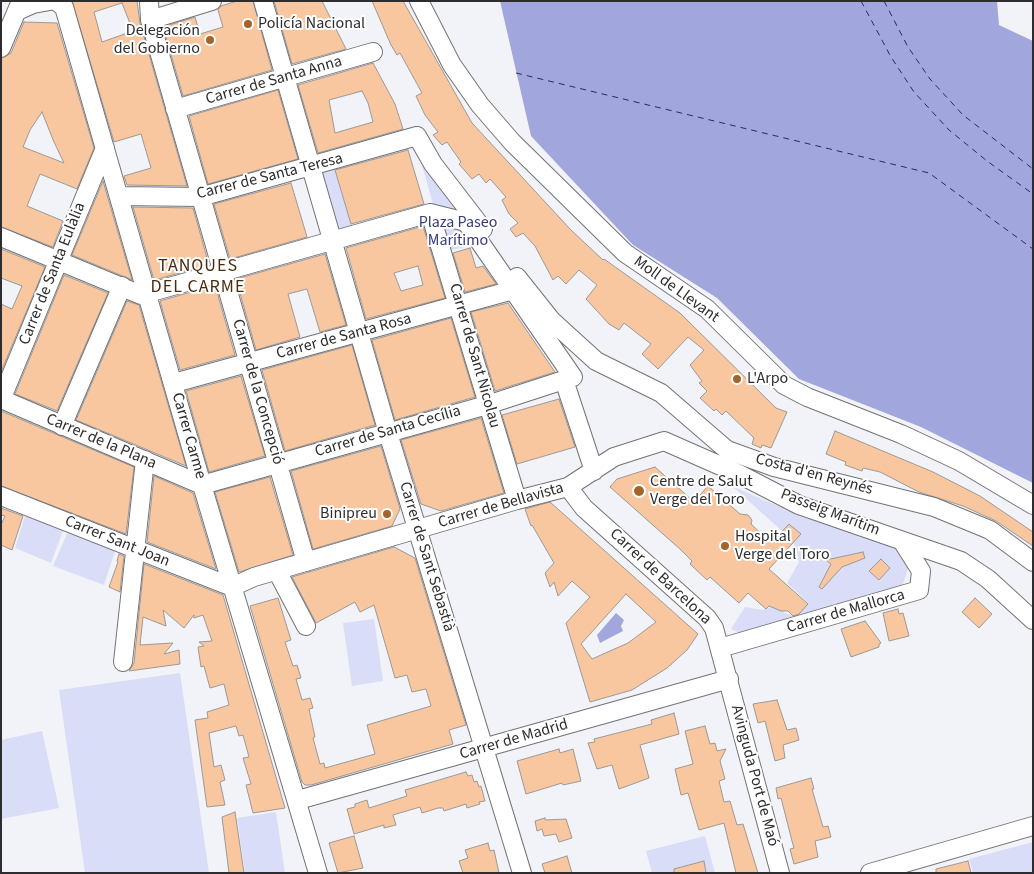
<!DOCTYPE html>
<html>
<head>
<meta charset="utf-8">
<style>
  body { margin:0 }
  #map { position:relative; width:1034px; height:874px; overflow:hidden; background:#f2f3f8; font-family:"Source Sans 3",sans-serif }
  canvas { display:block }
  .frame { position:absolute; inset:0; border:2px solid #2d2d2f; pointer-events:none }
</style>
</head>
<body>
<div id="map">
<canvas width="1034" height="874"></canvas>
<div class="frame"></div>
</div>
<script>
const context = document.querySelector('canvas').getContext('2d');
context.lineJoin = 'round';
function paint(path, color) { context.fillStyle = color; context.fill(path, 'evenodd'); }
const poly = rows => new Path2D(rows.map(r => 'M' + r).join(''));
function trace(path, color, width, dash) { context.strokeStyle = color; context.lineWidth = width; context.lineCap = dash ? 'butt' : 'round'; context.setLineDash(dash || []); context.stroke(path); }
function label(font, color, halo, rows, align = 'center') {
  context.font = font + ' "Source Sans 3",sans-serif'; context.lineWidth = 4; context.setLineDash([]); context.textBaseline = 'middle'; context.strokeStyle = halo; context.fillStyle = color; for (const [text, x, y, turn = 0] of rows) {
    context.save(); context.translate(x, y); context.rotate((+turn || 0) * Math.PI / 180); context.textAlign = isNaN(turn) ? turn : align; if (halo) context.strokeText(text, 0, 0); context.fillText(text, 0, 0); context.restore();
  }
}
paint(poly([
  [417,147,486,243,446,251],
  [313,167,334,167,354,232,337,234],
  [732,486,805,518,878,539,900,547,910,562,902,587,747,636,731,629,745,607,763,610,771,607,793,616,807,602,787,583,799,562,796,548,791,539],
  [26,513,64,528,51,563,15,548],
  [69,529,116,548,104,585,53,566],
  [374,619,383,681,352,686,343,623],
  [180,673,209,873,85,873,59,690],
  [42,731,59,808,1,819,1,740],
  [276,812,285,873,245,873,237,818],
  [705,836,715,873,652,873,646,851],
  [1033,842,1033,873,973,873,969,859]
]), '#d9ddf7');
paint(poly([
  [500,1,997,1,999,25,1033,41,1033,483,921,427,799,379,717,298,633,245,531,136],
  [616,613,624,620,621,626,623,631,600,643,597,635]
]), '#a1a7dc');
trace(poly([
  [861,1,891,57,914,92,949,130,987,161,1033,194],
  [884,1,908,47,930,79,963,115,1033,169],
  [516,73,929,173,1033,249]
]), '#292967', 1, [6, 5]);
const building = poly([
  [72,1,137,1,140,23,187,186,127,185,124,176,151,168,141,134,114,142,72,1],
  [122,3,133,31,102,42,94,12,122,3],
  [237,1,253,1,272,70,183,96,163,27,195,17,200,34,223,27,218,10,221,6,237,1],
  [274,1,322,1,346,49,292,64,274,1],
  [372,1,403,1,472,123,571,230,603,260,604,259,680,313,776,408,787,412,771,448,762,445,761,448,752,444,754,438,726,411,722,415,716,409,714,411,700,398,707,391,699,383,702,381,690,365,704,350,688,337,658,369,642,354,651,344,624,323,619,330,609,324,586,299,597,285,579,270,566,284,558,276,553,280,535,246,523,233,516,237,510,229,518,223,509,214,502,200,506,197,490,179,486,183,479,174,472,179,459,164,461,162,447,142,442,145,433,135,438,132,425,115,416,96,422,93,400,53,397,55,391,45,372,1],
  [24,22,57,23,94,148,77,189,40,174,27,206,63,221,53,247,1,227,1,58,11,53,24,22],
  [42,112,54,142,64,163,23,147,30,130,42,112],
  [373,63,395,104,403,129,318,153,298,85,373,63],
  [362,91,368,103,373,122,335,133,329,100,362,91],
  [278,90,298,159,208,184,189,116,278,90],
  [408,150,424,204,351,224,335,170,408,150],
  [103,181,132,280,72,255,103,181],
  [291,183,307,237,230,259,214,204,291,183],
  [133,207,193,208,209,265,154,280,133,207],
  [423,226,445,298,366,319,346,248,423,226],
  [418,266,423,285,401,291,394,273,418,266],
  [470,248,476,268,483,266,496,284,465,292,453,253,470,248],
  [1,249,45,267,1,372,1,304,12,309,22,286,1,278,1,249],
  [325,254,346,325,320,332,307,289,288,294,300,337,256,350,236,279,325,254],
  [64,275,108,293,57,411,15,394,64,275],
  [215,285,235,355,180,370,160,301,215,285],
  [127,301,139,305,186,466,76,420,127,301],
  [508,303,555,372,495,391,471,312,508,303],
  [451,318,475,397,395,420,372,340,451,318],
  [352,345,375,425,285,451,262,370,352,345],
  [241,376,265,456,209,472,186,391,241,376],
  [559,399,575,447,517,464,502,415,559,399],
  [1,411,134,467,126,534,1,486,1,411],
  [481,418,504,493,441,511,421,504,401,440,481,418],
  [835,431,933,472,980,496,1033,532,1033,546,996,521,963,506,919,492,880,472,863,468,862,471,845,465,846,462,826,454,835,431],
  [381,446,400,509,392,526,313,549,291,471,381,446],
  [655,467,694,502,708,486,740,514,748,515,752,520,751,524,771,543,789,524,801,534,769,569,808,604,799,614,793,616,788,611,781,611,769,606,766,609,748,593,739,603,710,577,707,580,690,564,692,561,681,550,610,487,617,479,655,467],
  [154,476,193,493,216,569,147,542,154,476],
  [270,477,293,555,239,572,215,492,270,477],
  [550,502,698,634,687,650,667,668,632,690,590,702,566,623,590,597,572,581,558,596,554,582,550,587,545,573,554,563,532,525,531,526,525,509,550,502],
  [626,594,656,622,628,643,592,659,581,644,626,594],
  [1,508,23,516,12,550,1,545,1,525,5,516,1,515,1,508],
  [394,547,415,558,466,725,449,730,453,744,311,785,305,785,302,782,250,606,278,598,291,640,285,642,293,666,297,665,301,678,296,679,302,700,310,698,313,708,309,709,315,737,313,738,320,764,324,763,325,768,375,754,367,725,431,706,426,689,412,692,407,675,395,678,374,605,360,612,355,602,316,623,292,577,394,547],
  [863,552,865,558,842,567,822,589,819,587,831,564,826,560,863,552],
  [119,554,124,556,120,592,109,587,118,562,117,561,119,554],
  [881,559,890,568,879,580,869,571,881,559],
  [144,564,223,595,285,808,253,813,246,785,251,784,243,758,249,757,243,735,239,736,236,726,209,733,214,767,221,765,225,780,220,782,225,805,207,807,195,720,208,718,207,712,229,705,224,684,210,688,204,666,201,667,198,647,204,646,199,642,212,641,203,615,194,618,194,615,184,628,163,610,166,626,143,617,140,645,173,643,164,654,179,650,180,664,129,671,134,663,144,564],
  [975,598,992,614,979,628,962,612,975,598],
  [898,609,899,614,903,613,909,636,889,641,883,613,898,609],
  [865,621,881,643,879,644,879,647,851,657,841,629,865,621],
  [777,700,787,730,796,728,799,740,783,745,785,758,775,761,765,721,758,723,753,704,777,700],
  [674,713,679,734,640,745,649,778,619,789,612,765,597,769,588,743,595,742,594,739,652,724,651,720,674,713],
  [705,726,710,744,715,743,717,751,726,749,720,761,725,779,719,781,724,802,730,801,737,825,743,824,758,873,736,873,724,823,699,830,688,793,681,795,675,769,693,764,685,731,705,726],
  [559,749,560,753,573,749,581,781,563,785,562,783,526,794,517,761,559,749],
  [466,772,468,776,472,775,474,782,477,781,479,787,481,786,485,801,479,802,480,804,467,808,466,804,444,811,443,808,438,808,422,813,420,807,393,815,396,825,384,828,384,825,354,834,347,809,355,807,355,804,367,800,369,808,407,796,405,790,466,772],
  [811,778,814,789,812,789,823,827,828,826,831,837,815,841,818,857,794,864,790,849,794,848,792,841,781,798,778,799,776,788,811,778],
  [235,812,244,873,229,873,222,817,235,812],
  [545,818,545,820,566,819,572,838,559,842,556,834,544,836,542,829,537,831,535,821,545,818],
  [354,836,363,868,338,873,329,843,354,836],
  [488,843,490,851,494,850,499,873,463,873,459,861,468,858,465,850,488,843],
  [567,856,572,873,545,873,542,864,567,856],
  [704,861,706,873,674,873,674,869,704,861],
  [968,861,971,873,936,873,936,869,968,861]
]);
paint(building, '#f8c7a0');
trace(building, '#9d9895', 1);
const minor = poly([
  [56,1,64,7,202,485,318,873],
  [149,1,150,20,306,562],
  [263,1,388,433,522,873],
  [419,1,452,65,480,105,512,142,625,253,707,309,784,385,807,397,901,434,959,461,1033,505],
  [17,11,33,4,50,1],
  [150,20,212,1],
  [1,48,21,1],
  [175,109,373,52],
  [417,136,433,164,483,229],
  [119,196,200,197,417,136],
  [430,213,517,500],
  [1,237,141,295,430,213,466,222,573,377,487,405,202,485,1,399],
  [517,277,552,321,596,361,661,393,727,450,774,467,934,507,990,530,1033,562],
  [564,380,594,471],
  [174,383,513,290],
  [1,400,105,148],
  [62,426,122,286],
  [568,487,584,508,707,618,714,628,780,873],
  [1,496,232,587,254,577,517,500,568,487,614,457,664,441,739,474,799,505,961,561,988,579,1033,620],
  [277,571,306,626],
  [720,648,919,590,921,571,902,541],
  [123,662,145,460],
  [298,800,729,679],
  [870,873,1033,826]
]);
trace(minor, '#727377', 20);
trace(minor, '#fff', 18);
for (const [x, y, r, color] of [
  [248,24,5,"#a3652b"],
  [210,40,5,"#a3652b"],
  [737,379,5,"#a3652b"],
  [639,491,6,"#a3652b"],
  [387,514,5,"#a3652b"],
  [725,546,5,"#a3652b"]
]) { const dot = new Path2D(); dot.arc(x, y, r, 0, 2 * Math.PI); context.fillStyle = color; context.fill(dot); trace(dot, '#fff', 2); }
label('16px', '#2d2d2f', '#fff', [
  ["Policía Nacional",258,24],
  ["Delegación",200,31,"right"],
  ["del Gobierno",200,49,"right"],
  ["L'Arpo",747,379],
  ["Centre de Salut",650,482],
  ["Verge del Toro",650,500],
  ["Binipreu",377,514,"right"],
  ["Hospital",735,537],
  ["Verge del Toro",735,555]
], 'left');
label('16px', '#2d2d2f', '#fff', [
  ["Carrer de Santa Anna",274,81,-16],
  ["Carrer de Santa Teresa",270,177,-14],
  ["Carrer de Santa Eulàlia",53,274,-68],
  ["Moll de Llevant",676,290,36],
  ["Carrer de Santa Rosa",344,337,-15],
  ["Carrer de Sant Nicolau",474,356,74],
  ["Carrer de la Concepció",257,392,74],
  ["Carrer de Santa Cecília",388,432,-16],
  ["Carrer Carme",188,436,74],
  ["Carrer de la Plana",101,442,23],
  ["Costa d'en Reynés",814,475,15],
  ["Carrer de Bellavista",501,506,-16],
  ["Passeig Marítim",830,513,21],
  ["Carrer Sant Joan",117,542,22],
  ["Carrer de Sant Sebastià",426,557,73],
  ["Carrer de Barcelona",660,577,43],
  ["Carrer de Mallorca",846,612,-16],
  ["Carrer de Madrid",514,740,-16],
  ["Avinguda Port de Maó",754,776,75]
]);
label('16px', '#383a7a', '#fff', [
  ["Plaza Paseo",458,223],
  ["Marítimo",458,241]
]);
context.letterSpacing = '1px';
label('18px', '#492b0f', '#fff', [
  ["TANQUES",198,267],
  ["DEL CARME",198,288]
]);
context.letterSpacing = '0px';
</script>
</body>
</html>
